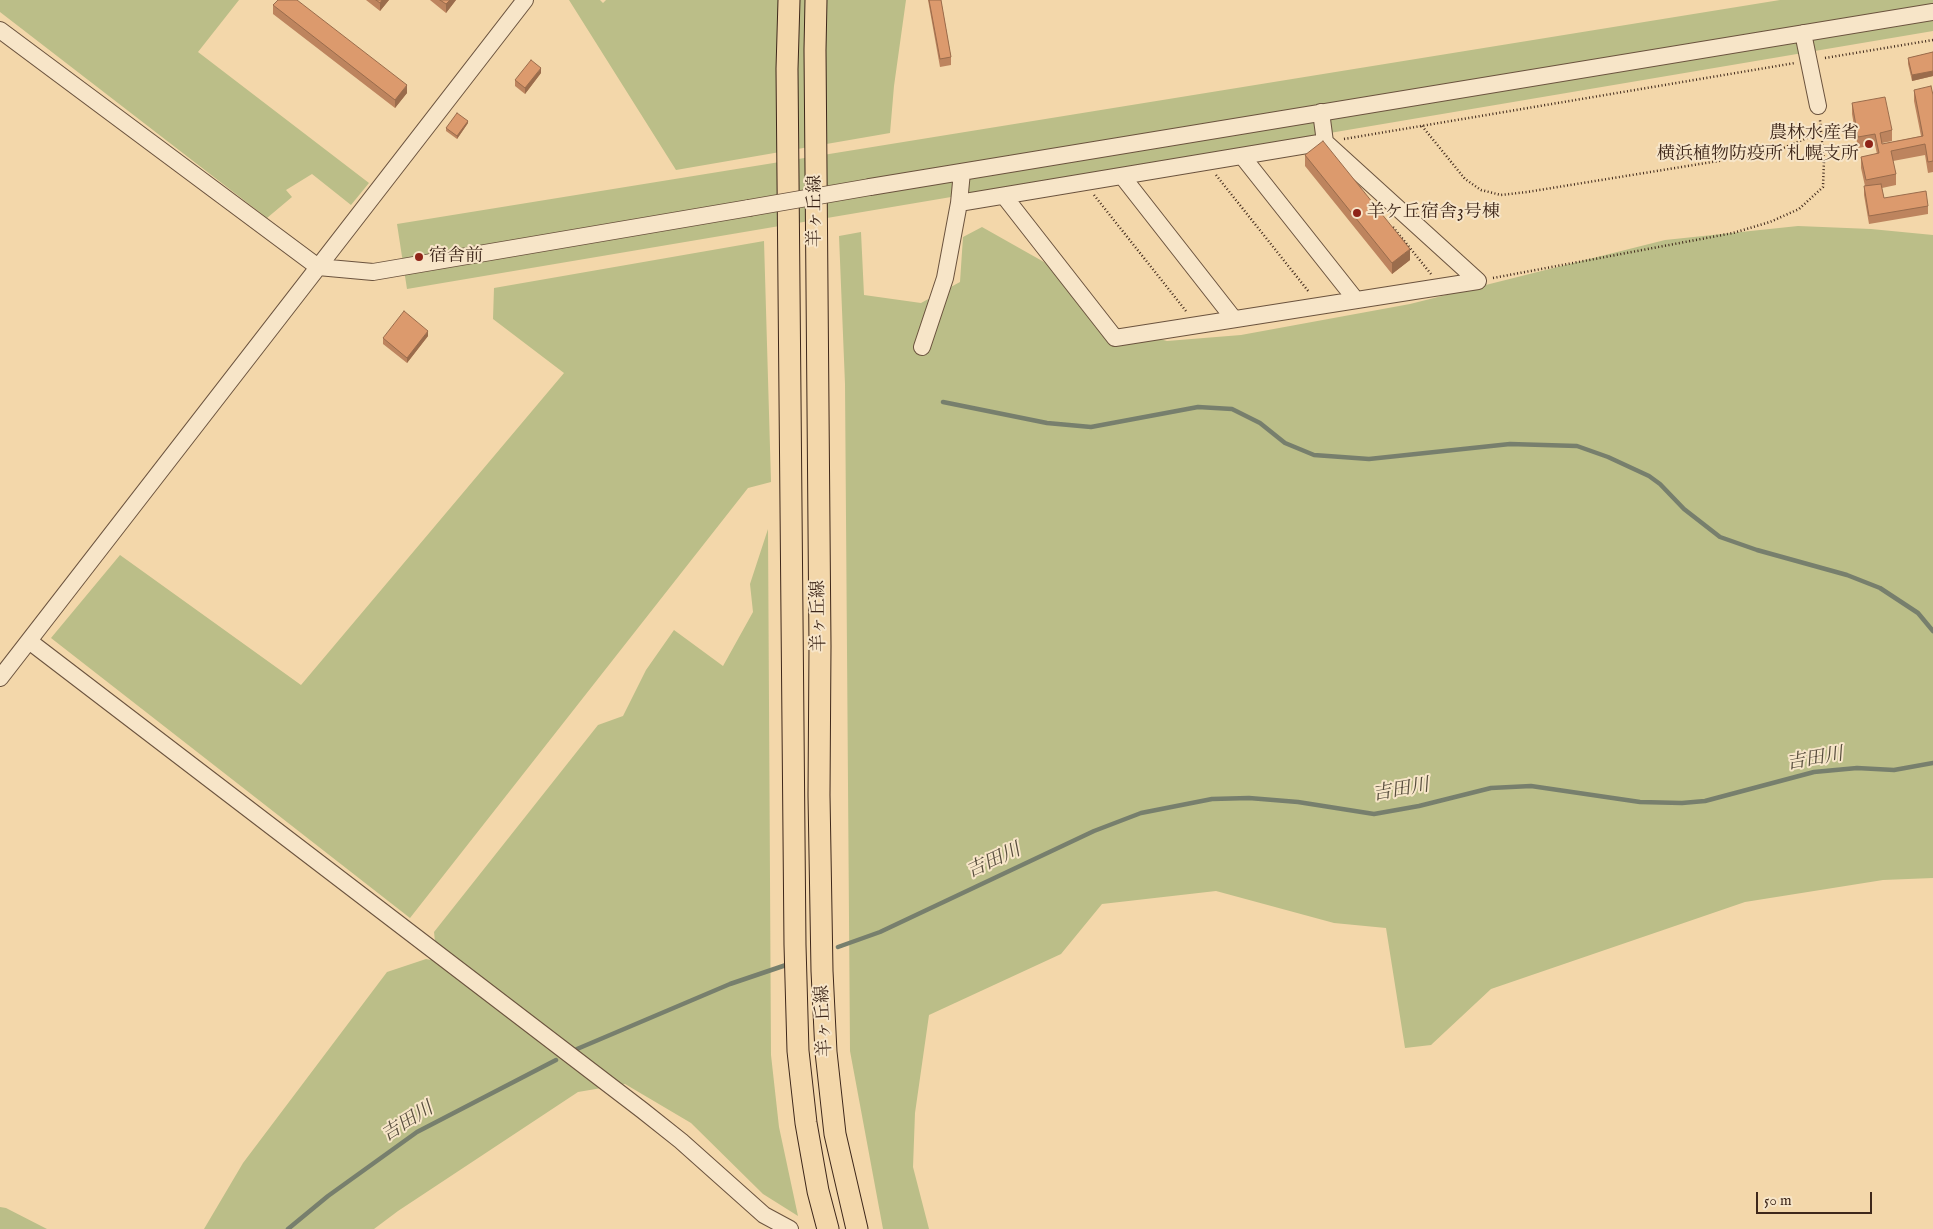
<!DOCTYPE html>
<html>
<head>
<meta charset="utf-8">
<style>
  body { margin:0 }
  #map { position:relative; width:1933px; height:1229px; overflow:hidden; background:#f3d7aa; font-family:"IM FELL English",serif }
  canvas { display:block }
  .scale { position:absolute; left:1756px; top:1192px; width:116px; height:22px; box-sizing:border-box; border:2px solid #3e271a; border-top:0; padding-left:6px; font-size:15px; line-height:18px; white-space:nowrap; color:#3e271a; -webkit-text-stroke:4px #f7e5c8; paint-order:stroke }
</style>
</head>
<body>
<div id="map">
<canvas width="1933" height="1229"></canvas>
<div class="scale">50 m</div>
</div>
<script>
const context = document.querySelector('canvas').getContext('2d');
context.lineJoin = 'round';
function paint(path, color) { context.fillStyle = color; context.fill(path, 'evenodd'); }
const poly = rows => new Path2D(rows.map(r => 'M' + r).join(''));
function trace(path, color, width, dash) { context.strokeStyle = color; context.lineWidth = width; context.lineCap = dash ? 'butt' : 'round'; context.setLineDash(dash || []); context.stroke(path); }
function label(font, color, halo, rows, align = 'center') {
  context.font = font + ' "IM FELL English","Noto Serif JP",serif'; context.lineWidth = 4; context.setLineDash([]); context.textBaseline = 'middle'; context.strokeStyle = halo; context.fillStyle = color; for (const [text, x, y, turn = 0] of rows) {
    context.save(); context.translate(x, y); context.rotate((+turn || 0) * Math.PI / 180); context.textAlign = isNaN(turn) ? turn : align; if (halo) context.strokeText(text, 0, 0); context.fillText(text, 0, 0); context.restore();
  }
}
paint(poly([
  [0,0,239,0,198,52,369,183,351,205,312,174,286,190,292,197,267,218,0,12],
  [569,0,600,0,603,3,606,0,906,0,894,86,890,133,676,170],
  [1780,0,1933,0,1933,31,407,289,397,224],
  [1798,226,1871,229,1933,235,1933,878,1883,880,1745,902,1491,989,1431,1045,1405,1048,1386,928,1334,923,1216,891,1102,904,1061,954,929,1015,915,1113,913,1167,929,1229,883,1229,850,1051,845,384,839,236,861,232,864,295,921,303,960,282,963,237,982,227,1044,262,1112,326,1167,341,1241,335,1410,304,1665,240],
  [764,241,771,482,748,488,410,918,51,638,120,555,301,685,564,373,493,319,494,288],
  [768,529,771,1055,779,1127,798,1216,763,1194,691,1123,625,1084,578,1092,398,1211,374,1229,204,1229,243,1163,387,972,426,959,437,961,434,932,598,725,623,716,646,670,674,630,723,666,753,612,750,584],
  [0,1207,6,1208,47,1229,0,1229]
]), '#bbbe88');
trace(poly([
  [943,402,1047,423,1091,427,1198,407,1232,409,1260,423,1285,443,1314,455,1369,459,1510,444,1577,446,1608,457,1649,476,1660,484,1684,509,1720,537,1757,550,1847,575,1880,588,1918,613,1933,631],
  [838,947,880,932,1094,831,1141,813,1212,799,1249,798,1298,802,1374,814,1419,806,1491,788,1531,786,1640,802,1682,803,1705,801,1814,772,1857,768,1894,770,1933,763],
  [577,1049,730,984,789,964],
  [288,1229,328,1196,417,1132,556,1060]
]), '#777f6d', 4.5);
const minor = poly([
  [0,30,318,267,373,272,749,208],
  [1803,33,1818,106],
  [1242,156,1356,300],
  [1122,176,1234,319],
  [870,187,1933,12],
  [1004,196,1115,338,1478,281,1325,142,1321,112],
  [959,203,1325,142],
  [922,347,945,278,959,203,962,172],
  [29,641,642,1110,681,1141,764,1215,790,1229],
  [0,678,525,0]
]);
const major = poly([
  [789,0,787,69,795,945,798,1051,806,1123,818,1191,828,1229],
  [816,0,815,50,820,646,819,795,822,971,826,1052,835,1134,857,1229]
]);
trace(minor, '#6b533e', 18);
trace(major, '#3e271a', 23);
trace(poly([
  [1825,58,1933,40],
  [1422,126,1465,179,1481,190,1501,195,1527,192,1774,152,1821,132],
  [1344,139,1795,63],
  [1216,175,1309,292],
  [1094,195,1186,311],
  [1393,227,1431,274],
  [1493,278,1733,233,1770,222,1799,209,1823,187,1824,161,1820,120]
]), '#3e271a', 2.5, [1, 2.5]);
trace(minor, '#f7e5c8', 16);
trace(major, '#f3d7aa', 21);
const minorBridge = poly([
  [749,208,870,187]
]);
trace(minorBridge, '#6b533e', 18, []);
trace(minorBridge, '#f7e5c8', 16);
paint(poly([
  [366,0,389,0,380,11],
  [430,0,456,0,446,13],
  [928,0,941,0,951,57,951,65,940,67],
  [273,5,407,93,395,108,273,14],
  [1933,52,1933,76,1912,81,1908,64,1908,58],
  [541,73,525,94,515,86,515,80],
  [1914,90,1933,95,1933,172,1928,173,1925,155,1893,161,1896,174,1896,185,1882,188,1884,198,1928,206,1928,214,1869,224,1864,195,1864,186,1865,186,1861,168,1861,157,1877,154,1875,145,1858,148,1852,114,1852,103,1892,130,1892,141,1882,143,1882,144,1921,136,1914,101],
  [468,123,457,139,446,131,446,128],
  [1305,155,1410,260,1392,274,1305,166],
  [428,336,407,363,383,344,383,338]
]), '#bd845e');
paint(poly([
  [382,0,389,0,380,11,380,3],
  [450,0,456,0,446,13,446,4],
  [541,68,541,73,525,94,525,88],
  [1933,71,1933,76,1912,81,1912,75],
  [407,85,407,93,395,108,395,100],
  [468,121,468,123,457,139,457,136],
  [1410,249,1410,260,1392,274,1392,263],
  [428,331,428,336,407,363,407,358]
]), '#9a6c4c');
const building = poly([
  [278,0,297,0,407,85,395,100,273,5,278,0],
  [376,0,382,0,380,3,376,0],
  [440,0,450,0,446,4,440,0],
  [929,0,941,0,951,57,940,59,929,0],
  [1933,52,1933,71,1912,75,1908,58,1933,52],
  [531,60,541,68,525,88,515,80,531,60],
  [1931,86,1933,95,1933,161,1928,162,1925,144,1891,151,1896,174,1866,180,1861,157,1879,153,1875,134,1858,137,1852,103,1885,97,1892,130,1880,133,1882,144,1923,136,1914,90,1931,86],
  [457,113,468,121,457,136,446,128,457,113],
  [1323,141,1410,249,1392,263,1305,155,1323,141],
  [1881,184,1884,198,1926,191,1928,206,1869,216,1864,186,1881,184],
  [404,311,428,331,407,358,383,338,404,311]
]);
paint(building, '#dc9a6d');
trace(building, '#9a6c4c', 1);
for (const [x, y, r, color] of [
  [1869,144,5,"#8f2418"],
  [1357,213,5,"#8f2418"],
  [419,257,5,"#8f2418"]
]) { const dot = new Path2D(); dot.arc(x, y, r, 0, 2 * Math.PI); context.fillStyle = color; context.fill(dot); trace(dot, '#f7e5c8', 2); }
label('18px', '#3e271a', '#f7e5c8', [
  ["農林水産省",1859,134,"right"],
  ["横浜植物防疫所 札幌支所",1859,155,"right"],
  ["羊ケ丘宿舎3号棟",1367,213],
  ["宿舎前",429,257]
], 'left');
label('18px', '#3e271a', '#f7e5c8', [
  ["羊ヶ丘線",816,211,-90],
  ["羊ヶ丘線",820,616,-91],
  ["羊ヶ丘線",825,1021,-93]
]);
label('italic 19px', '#564c3c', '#f7e5c8', [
  ["吉田川",1815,760,-10],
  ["吉田川",1401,791,-10],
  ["吉田川",994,862,-25],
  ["吉田川",408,1123,-32]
]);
</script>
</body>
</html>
